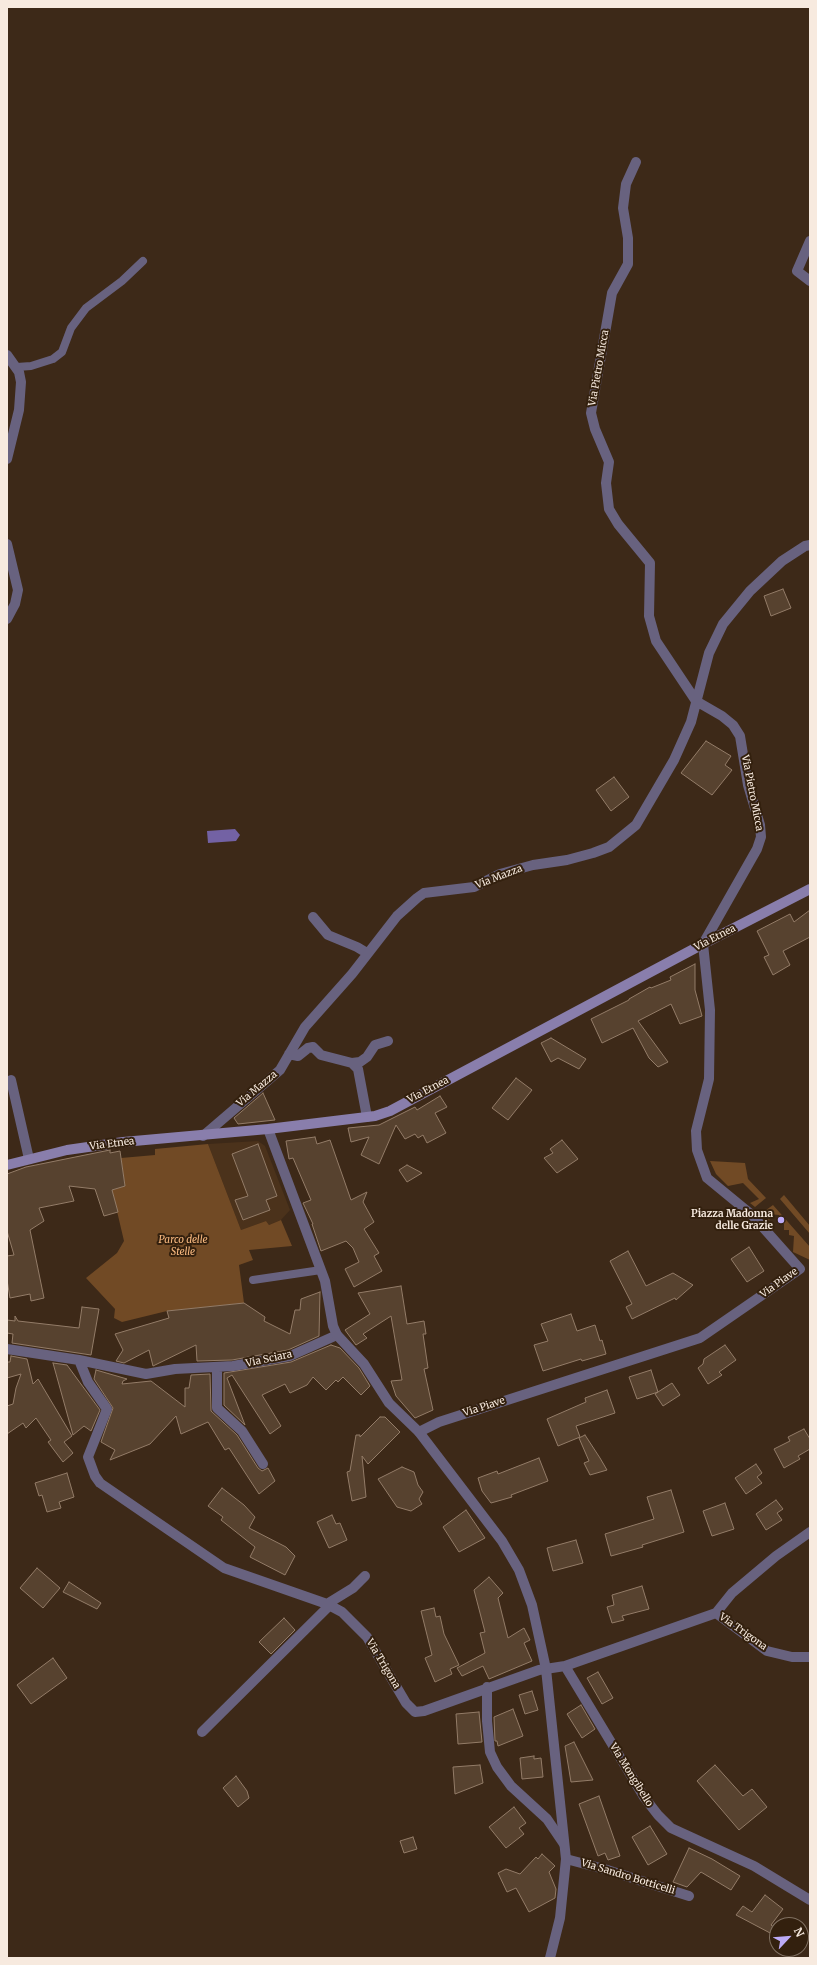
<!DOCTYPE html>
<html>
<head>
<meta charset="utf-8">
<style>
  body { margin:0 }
  #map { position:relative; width:817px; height:1965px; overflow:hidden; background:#3d2918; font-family:Merriweather,serif }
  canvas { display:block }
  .frame { position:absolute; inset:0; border:8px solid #f7eadf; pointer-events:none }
  .north { position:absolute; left:769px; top:1917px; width:40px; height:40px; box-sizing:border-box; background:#33200e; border:1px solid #817162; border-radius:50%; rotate:64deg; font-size:11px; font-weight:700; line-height:16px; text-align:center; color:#f7eadf }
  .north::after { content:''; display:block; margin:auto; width:14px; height:18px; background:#bcaaf6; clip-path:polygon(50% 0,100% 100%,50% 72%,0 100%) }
</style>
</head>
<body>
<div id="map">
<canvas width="817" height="1965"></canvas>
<div class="frame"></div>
<div class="north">N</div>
</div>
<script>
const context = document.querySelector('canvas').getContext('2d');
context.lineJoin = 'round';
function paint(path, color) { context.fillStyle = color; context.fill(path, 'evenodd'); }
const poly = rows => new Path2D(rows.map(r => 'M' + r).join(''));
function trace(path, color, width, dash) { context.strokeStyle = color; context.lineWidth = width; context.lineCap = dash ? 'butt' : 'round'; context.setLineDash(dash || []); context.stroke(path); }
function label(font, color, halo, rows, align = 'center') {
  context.font = font + ' Merriweather,serif'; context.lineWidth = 4; context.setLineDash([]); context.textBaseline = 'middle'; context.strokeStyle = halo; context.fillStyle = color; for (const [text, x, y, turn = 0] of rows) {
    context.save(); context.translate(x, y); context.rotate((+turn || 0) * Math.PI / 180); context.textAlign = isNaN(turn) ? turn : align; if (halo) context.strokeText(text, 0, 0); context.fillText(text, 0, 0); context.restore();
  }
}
paint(poly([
  [258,1141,265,1146,290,1210,281,1220,269,1225,266,1221,241,1230,208,1144]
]), '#4b321b');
paint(poly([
  [208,1144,241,1230,266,1221,269,1225,281,1220,292,1246,249,1250,253,1260,239,1265,244,1303,167,1311,122,1322,114,1318,115,1309,86,1278,117,1253,124,1241,112,1190,125,1186,121,1158,155,1155,155,1149],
  [710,1161,745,1163,748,1179,766,1198,755,1207,750,1203,759,1199,743,1183,728,1186,716,1174],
  [784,1195,810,1226,810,1234,780,1199],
  [773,1205,810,1247,810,1260,793,1252,794,1236,789,1235,789,1230,784,1230,784,1223,779,1223,779,1215,770,1214,769,1222,762,1213]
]), '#714a25');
paint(poly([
  [235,829,240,835,236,841,208,843,207,831]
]), '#7362a4');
const building = poly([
  [783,589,791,608,771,616,764,596,783,589],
  [706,741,731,756,725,765,732,770,712,795,681,773,706,741],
  [614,777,629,797,611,811,596,790,614,777],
  [810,910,810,937,783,951,790,965,773,975,764,957,769,955,757,931,790,914,794,922,810,910],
  [695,964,695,990,702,1016,680,1024,671,1004,638,1021,668,1062,658,1067,649,1058,633,1028,602,1043,591,1019,629,1000,629,999,650,987,651,988,671,980,670,977,695,964],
  [551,1038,586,1059,579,1069,558,1058,551,1062,541,1043,551,1038],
  [516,1078,532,1090,508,1120,492,1108,516,1078],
  [263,1093,275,1120,238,1124,234,1118,263,1093],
  [440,1096,447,1107,435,1113,446,1133,427,1143,423,1135,418,1138,415,1134,405,1139,396,1125,379,1164,361,1155,369,1137,351,1142,348,1128,379,1125,415,1107,417,1110,440,1096],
  [315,1137,317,1144,330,1140,351,1200,367,1192,363,1202,374,1222,364,1229,379,1253,374,1256,382,1271,354,1287,345,1269,359,1262,353,1248,346,1241,321,1251,312,1224,313,1224,303,1203,311,1200,293,1158,289,1159,286,1141,315,1137],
  [562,1140,578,1159,557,1173,544,1158,553,1153,550,1149,562,1140],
  [258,1144,277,1196,266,1200,270,1210,243,1220,235,1200,248,1196,232,1154,258,1144],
  [110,1150,110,1153,120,1151,125,1186,112,1190,118,1212,104,1216,95,1189,69,1186,74,1201,39,1208,44,1221,30,1230,44,1298,31,1301,30,1294,10,1298,7,1280,7,1256,14,1255,7,1231,7,1174,26,1167,110,1150],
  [407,1165,422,1173,407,1182,399,1170,407,1165],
  [749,1247,764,1271,747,1282,731,1259,749,1247],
  [628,1251,646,1286,673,1273,693,1285,676,1300,675,1298,632,1319,626,1307,632,1304,610,1261,628,1251],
  [401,1286,407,1324,424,1321,426,1334,423,1334,428,1368,424,1369,433,1410,415,1418,396,1396,391,1381,402,1380,391,1316,363,1334,367,1338,356,1345,345,1330,370,1314,358,1293,401,1286],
  [320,1292,319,1336,288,1350,232,1360,197,1361,196,1345,153,1366,149,1350,124,1363,116,1361,123,1350,115,1334,169,1318,167,1311,244,1303,265,1317,264,1321,290,1334,295,1310,300,1310,301,1299,320,1292],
  [82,1307,99,1309,91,1355,12,1343,13,1334,7,1333,7,1320,15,1321,15,1316,18,1321,79,1328,82,1307],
  [571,1314,577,1331,595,1325,600,1341,602,1340,606,1354,582,1361,581,1359,543,1371,534,1345,548,1341,541,1324,571,1314],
  [331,1345,340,1348,359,1368,370,1386,361,1395,343,1377,338,1382,336,1380,326,1390,313,1377,307,1385,290,1393,285,1384,262,1395,281,1426,270,1434,232,1375,227,1378,245,1425,224,1405,224,1373,291,1362,331,1345],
  [725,1345,736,1360,719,1372,722,1375,708,1384,698,1368,703,1364,704,1359,725,1345],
  [11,1356,27,1359,33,1384,38,1379,72,1436,64,1442,73,1453,63,1462,48,1442,51,1440,36,1418,26,1428,23,1423,7,1434,7,1406,13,1404,16,1388,21,1374,7,1378,7,1362,10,1362,11,1356],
  [53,1363,67,1365,100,1410,91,1431,84,1426,73,1435,53,1363],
  [96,1370,127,1379,123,1381,122,1384,151,1381,185,1407,185,1388,189,1388,191,1375,210,1374,211,1411,237,1435,258,1468,262,1471,268,1468,275,1481,259,1494,229,1448,225,1450,208,1422,181,1434,176,1416,150,1444,110,1460,115,1450,101,1442,113,1408,94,1379,96,1370],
  [651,1370,658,1392,672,1383,680,1395,663,1406,655,1394,658,1392,637,1399,629,1377,651,1370],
  [607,1390,615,1413,576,1426,580,1437,558,1446,547,1419,586,1402,585,1398,607,1390],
  [380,1417,385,1417,400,1432,368,1464,362,1456,366,1497,352,1501,347,1472,350,1471,356,1435,360,1435,360,1437,380,1417],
  [804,1429,810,1439,810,1449,798,1456,800,1459,784,1468,774,1449,790,1441,788,1437,804,1429],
  [585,1435,600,1458,607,1470,590,1475,584,1463,589,1461,579,1438,585,1435],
  [539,1458,548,1481,511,1495,512,1497,491,1503,482,1491,478,1478,497,1471,498,1474,539,1458],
  [756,1464,762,1473,757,1477,762,1483,746,1494,735,1478,756,1464],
  [402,1467,414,1472,418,1485,423,1492,419,1499,422,1504,411,1511,397,1507,378,1479,402,1467],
  [67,1473,74,1497,59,1502,61,1508,47,1512,42,1495,39,1496,35,1483,67,1473],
  [222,1488,244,1505,255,1517,249,1528,286,1547,295,1556,285,1575,250,1557,255,1547,221,1520,223,1517,208,1506,222,1488],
  [671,1490,684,1532,642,1545,643,1547,611,1556,605,1534,654,1519,647,1497,671,1490],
  [776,1500,783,1509,777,1513,782,1520,766,1530,756,1514,776,1500],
  [725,1503,734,1529,712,1536,703,1511,725,1503],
  [466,1510,485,1538,459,1552,443,1527,466,1510],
  [332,1515,336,1524,340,1523,347,1540,329,1548,317,1522,332,1515],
  [576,1540,583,1563,553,1571,547,1548,576,1540],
  [37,1568,60,1588,43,1608,20,1588,37,1568],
  [489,1577,503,1593,498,1598,508,1638,524,1628,530,1640,524,1643,532,1661,489,1679,483,1666,462,1676,457,1668,485,1653,480,1633,485,1632,474,1590,489,1577],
  [69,1582,101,1603,97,1609,63,1592,69,1582],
  [642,1586,649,1609,622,1616,624,1620,612,1623,607,1607,614,1605,612,1595,642,1586],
  [434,1608,436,1617,440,1616,444,1634,459,1665,450,1669,452,1674,435,1682,425,1658,432,1655,421,1611,434,1608],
  [284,1618,295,1630,271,1654,259,1642,284,1618],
  [53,1658,67,1678,31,1704,17,1685,53,1658],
  [598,1672,613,1698,602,1704,587,1678,598,1672],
  [532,1691,538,1710,525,1714,519,1695,532,1691],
  [581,1705,595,1729,582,1738,567,1714,581,1705],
  [513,1709,523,1736,498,1746,497,1741,495,1741,494,1717,513,1709],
  [479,1712,482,1742,458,1744,456,1714,479,1712],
  [574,1742,593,1780,571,1782,565,1746,574,1742],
  [534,1756,534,1759,541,1758,543,1777,522,1779,520,1758,534,1756],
  [480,1765,483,1783,455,1794,453,1767,480,1765],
  [715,1765,743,1796,752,1789,767,1807,739,1830,697,1781,715,1765],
  [236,1776,247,1791,249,1798,238,1807,223,1788,236,1776],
  [599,1796,620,1856,608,1860,605,1853,598,1856,579,1804,599,1796],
  [514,1807,526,1823,519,1828,524,1834,506,1848,489,1827,514,1807],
  [650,1826,667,1854,648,1865,632,1837,650,1826],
  [413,1837,417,1849,404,1853,400,1841,413,1837],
  [689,1848,712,1859,740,1876,731,1890,701,1872,687,1887,673,1882,689,1848],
  [542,1854,555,1866,549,1872,556,1889,555,1898,529,1912,516,1888,507,1892,498,1873,506,1869,520,1874,536,1857,538,1859,542,1854],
  [765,1895,783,1909,771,1925,775,1928,772,1934,736,1915,743,1906,752,1912,765,1895]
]);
paint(building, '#57422f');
trace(building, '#937c68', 1);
trace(poly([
  [17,367,31,366,53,359,62,352,71,328,86,308,122,281,143,261],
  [253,1280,321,1270]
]), '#68627f', 8);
trace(poly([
  [810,241,797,271,810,281],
  [7,355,19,372,21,382,19,410,7,459],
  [7,544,18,590,15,604,7,619],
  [313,917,328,935,357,947,367,953],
  [289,1054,298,1056,308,1048,313,1047,321,1055,352,1063,358,1069,367,1117],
  [352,1063,360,1062,367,1057,375,1045,388,1041],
  [11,1080,29,1159],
  [203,1136,280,1070,305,1027,352,974,397,916,417,898,424,893,474,887,500,874,533,865,567,860,593,853,609,847,636,825,674,760,691,722,709,653,723,624,750,591,782,561,805,546,810,545],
  [7,1349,79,1360,146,1374,175,1369,233,1366,290,1356,337,1335],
  [79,1360,88,1382,107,1409,88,1457,95,1476,100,1483,224,1568,327,1604,342,1612,367,1637,406,1703,415,1712,424,1711,539,1670,565,1666,716,1613,767,1651,792,1657,810,1657],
  [217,1367,217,1408,242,1431,263,1464],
  [419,1432,439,1422,700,1338,800,1269,752,1215,707,1178,697,1150,696,1131,709,1079,710,1010,703,944,757,849,761,837,760,825,748,785,740,736,733,725,722,716,696,701,656,641,649,616,650,563,618,524,609,509,606,483,609,462,595,429,591,413,612,293,628,264,628,238,623,208,626,184,636,162],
  [327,1604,353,1588,365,1576],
  [716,1613,732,1593,776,1556,810,1532],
  [565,1666,644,1797,658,1815,671,1828,754,1866,810,1900],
  [487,1687,487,1721,490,1752,497,1767,511,1786,547,1819,564,1844],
  [202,1732,330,1605],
  [566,1859,604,1869,689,1896]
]), '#68627f', 10);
trace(poly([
  [268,1129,325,1281,333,1326,337,1335,364,1364,389,1403,419,1432,502,1541,519,1570,532,1605,546,1669,566,1859,560,1918,550,1958]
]), '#68627f', 10);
trace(poly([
  [7,1165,67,1150,123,1142,268,1129,375,1116,390,1111,703,944,810,889]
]), '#897eac', 10);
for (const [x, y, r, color] of [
  [781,1220,4,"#bcaaf6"]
]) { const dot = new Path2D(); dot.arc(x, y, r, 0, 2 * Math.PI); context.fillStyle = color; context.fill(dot); trace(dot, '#33200e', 1.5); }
label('10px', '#f7eadf', '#33200e', [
  ["Via Pietro Micca",599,368,-80],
  ["Via Pietro Micca",752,793,79],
  ["Via Mazza",499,877,-21],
  ["Via Etnea",715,938,-27],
  ["Via Mazza",257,1089,-40],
  ["Via Etnea",428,1090,-28],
  ["Via Etnea",112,1144,-7],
  ["Via Piave",779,1283,-36],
  ["Via Sciara",269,1359,-12],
  ["Via Piave",484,1407,-18],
  ["Via Trigona",743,1632,35],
  ["Via Trigona",383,1664,59],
  ["Via Mongibello",631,1775,58],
  ["Via Sandro Botticelli",628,1877,17]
]);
label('bold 10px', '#f7eadf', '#33200e', [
  ["Piazza Madonna",773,1214],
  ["delle Grazie",773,1226]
], 'right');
label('italic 10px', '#faba80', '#33200e', [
  ["Parco delle",183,1240],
  ["Stelle",183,1252]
]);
</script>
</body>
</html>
